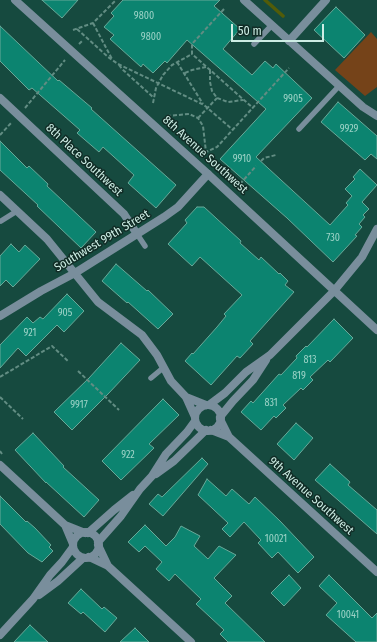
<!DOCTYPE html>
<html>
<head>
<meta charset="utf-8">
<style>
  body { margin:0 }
  #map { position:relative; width:377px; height:642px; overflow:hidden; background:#164a3f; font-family:"Fira Sans Condensed",sans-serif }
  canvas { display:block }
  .scale { position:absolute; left:231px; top:24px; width:93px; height:18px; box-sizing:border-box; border:2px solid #cdede4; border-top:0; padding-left:5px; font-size:12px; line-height:14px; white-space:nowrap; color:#cdede4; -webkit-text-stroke:3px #112c26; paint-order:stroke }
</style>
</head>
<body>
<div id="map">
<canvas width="377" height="642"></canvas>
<div class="scale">50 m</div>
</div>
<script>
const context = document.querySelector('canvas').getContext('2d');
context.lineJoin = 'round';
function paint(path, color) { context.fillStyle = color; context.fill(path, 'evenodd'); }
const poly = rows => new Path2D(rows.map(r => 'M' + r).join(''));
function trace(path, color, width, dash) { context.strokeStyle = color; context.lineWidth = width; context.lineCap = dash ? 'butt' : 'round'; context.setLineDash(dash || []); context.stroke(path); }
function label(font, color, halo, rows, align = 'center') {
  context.font = font + ' "Fira Sans Condensed",sans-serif'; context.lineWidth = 3; context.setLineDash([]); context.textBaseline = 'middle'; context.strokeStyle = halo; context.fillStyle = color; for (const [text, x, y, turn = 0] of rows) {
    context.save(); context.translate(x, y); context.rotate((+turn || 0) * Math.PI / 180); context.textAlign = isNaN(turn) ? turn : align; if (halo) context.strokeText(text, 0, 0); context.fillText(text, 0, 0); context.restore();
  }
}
paint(poly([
  [371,32,377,39,377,87,365,96,335,70]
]), '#754319');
trace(poly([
  [265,0,283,16]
]), '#525c09', 3.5);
const building = poly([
  [42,0,78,0,62,18,42,0],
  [123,0,220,0,214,6,240,29,223,49,252,75,265,61,273,68,276,64,312,98,256,157,330,225,348,205,346,203,352,196,345,189,355,179,353,177,360,169,377,185,362,202,369,209,363,215,365,217,359,224,362,227,355,235,357,236,333,262,287,218,220,159,266,109,187,40,167,63,165,61,153,73,143,64,141,67,110,39,114,35,104,27,114,16,111,13,123,0],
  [336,7,365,35,344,58,314,30,336,7],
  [0,26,58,81,59,80,92,108,91,109,176,185,156,208,128,183,134,175,103,147,99,152,77,133,80,130,32,88,29,90,0,61,0,26],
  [338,102,377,136,377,159,371,154,365,160,321,122,338,102],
  [0,141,27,168,29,166,48,184,47,186,96,232,81,248,37,206,38,205,0,170,0,141],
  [197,207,204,207,241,241,240,243,259,260,261,257,279,274,280,273,288,281,285,285,294,292,250,341,253,344,240,358,237,356,211,385,185,361,192,353,193,354,217,327,226,316,224,314,242,295,200,257,192,266,168,244,187,223,185,220,197,207],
  [11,244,19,252,25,245,40,259,13,287,6,280,0,286,0,256,11,244],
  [116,264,147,291,148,290,173,314,158,329,128,302,127,303,102,281,116,264],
  [67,294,84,311,64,332,57,325,26,356,18,348,0,368,0,345,27,317,33,323,40,317,43,319,67,294],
  [334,319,353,338,330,362,328,360,310,377,313,380,303,390,301,388,283,405,286,408,276,418,274,416,261,430,241,412,251,401,253,403,279,374,281,375,297,358,296,356,306,346,307,347,334,319],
  [121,343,140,360,108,394,72,430,54,412,89,378,121,343],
  [163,399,179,415,149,444,154,448,121,480,102,461,163,399],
  [296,423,313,438,294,460,277,444,296,423],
  [33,433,64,466,63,467,99,500,84,517,46,482,46,483,15,450,33,433],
  [202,458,208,464,163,516,149,504,158,494,162,497,202,458],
  [330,464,350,482,348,485,377,510,377,534,315,480,330,464],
  [207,479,226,496,232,489,249,504,255,497,280,521,314,557,298,573,278,552,272,558,258,543,261,540,244,522,230,537,222,529,228,523,198,495,207,479],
  [0,496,26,522,27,521,35,528,51,545,49,547,53,551,42,562,28,553,0,524,0,496],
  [145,525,166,546,175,537,181,526,200,536,194,546,208,559,219,546,236,555,214,578,232,596,225,603,265,642,228,642,220,634,224,630,196,604,201,599,175,574,169,581,156,569,162,562,145,546,139,552,128,542,145,525],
  [289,575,301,588,284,606,271,593,289,575],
  [329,575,372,618,377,613,377,642,356,642,326,615,337,603,319,586,329,575],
  [81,589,102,609,104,607,117,618,105,632,83,612,81,614,68,603,81,589],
  [30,625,48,642,14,642,30,625],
  [135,628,149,642,120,642,135,628]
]);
paint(building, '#0c8470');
trace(building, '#68a999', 1);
trace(poly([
  [224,9,192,44,192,54,253,108],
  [93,23,112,59],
  [77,29,108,57,118,64,204,105,233,130],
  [73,30,93,23,116,0],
  [79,44,83,40],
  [177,62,203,104],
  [119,65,122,69,154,98],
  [210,70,210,82,212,91,217,98,228,102,243,100],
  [185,73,192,70,206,67],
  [153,103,156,88,163,75,172,65,192,54],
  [25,108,65,60],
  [167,116,189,114,198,118,203,126,206,152,217,147,289,68],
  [198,118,217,98],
  [0,135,12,122],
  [261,161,264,158,276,155],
  [240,184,256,166],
  [78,371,119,410],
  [0,377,52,346,69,362],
  [0,397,23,419],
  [0,451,2,454]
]), '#628d83', 2, [4, 2]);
trace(poly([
  [254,44,272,25],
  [299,129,339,86],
  [1,221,17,211],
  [137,234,145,246],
  [151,378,163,368]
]), '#798e9c', 5.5);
trace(poly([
  [244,0,363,107,377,116],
  [289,41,326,0],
  [0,98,124,214,137,234],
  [0,195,47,239,98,302,142,335,157,355,171,381,186,397,195,417],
  [334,291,362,257,377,229],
  [0,316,41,291,75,273,164,217,178,207,208,174],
  [186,397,206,405],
  [220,419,229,437],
  [211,430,229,437,377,572],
  [0,465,65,525,85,533],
  [65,525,73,544],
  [98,545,108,566],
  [89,557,108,566,191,642]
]), '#798e9c', 8);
trace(poly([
  [15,0,208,174,377,330],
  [209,405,225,393,246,372,270,355,334,291],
  '195 418a13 13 0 1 1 26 0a13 13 0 1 1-26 0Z',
  [220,417,233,401,253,380,266,360],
  [156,474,174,461,206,430],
  '73 545a13 13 0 1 1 26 0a13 13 0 1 1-26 0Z',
  [88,533,114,510,133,495],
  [98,542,121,516,140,489,152,476,166,454,187,432,195,421],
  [39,595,58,581,83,558],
  [0,635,33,599,50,575,62,562,73,547]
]), '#798e9c', 8);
label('10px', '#9dd3c7', null, [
  ["9800",144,16],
  ["9800",151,37],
  ["9905",293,99],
  ["9929",349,129],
  ["9910",242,159],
  ["730",333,238],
  ["905",65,313],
  ["921",30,333],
  ["813",310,360],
  ["819",299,376],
  ["831",271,403],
  ["9917",79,405],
  ["922",128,455],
  ["10021",276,539],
  ["10041",348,615]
]);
label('12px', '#cdede4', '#112c26', [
  ["8th Avenue Southwest",205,155,42],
  ["8th Place Southwest",84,160,43],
  ["Southwest 99th Street",102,241,-31],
  ["9th Avenue Southwest",311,496,42]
]);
</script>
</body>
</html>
